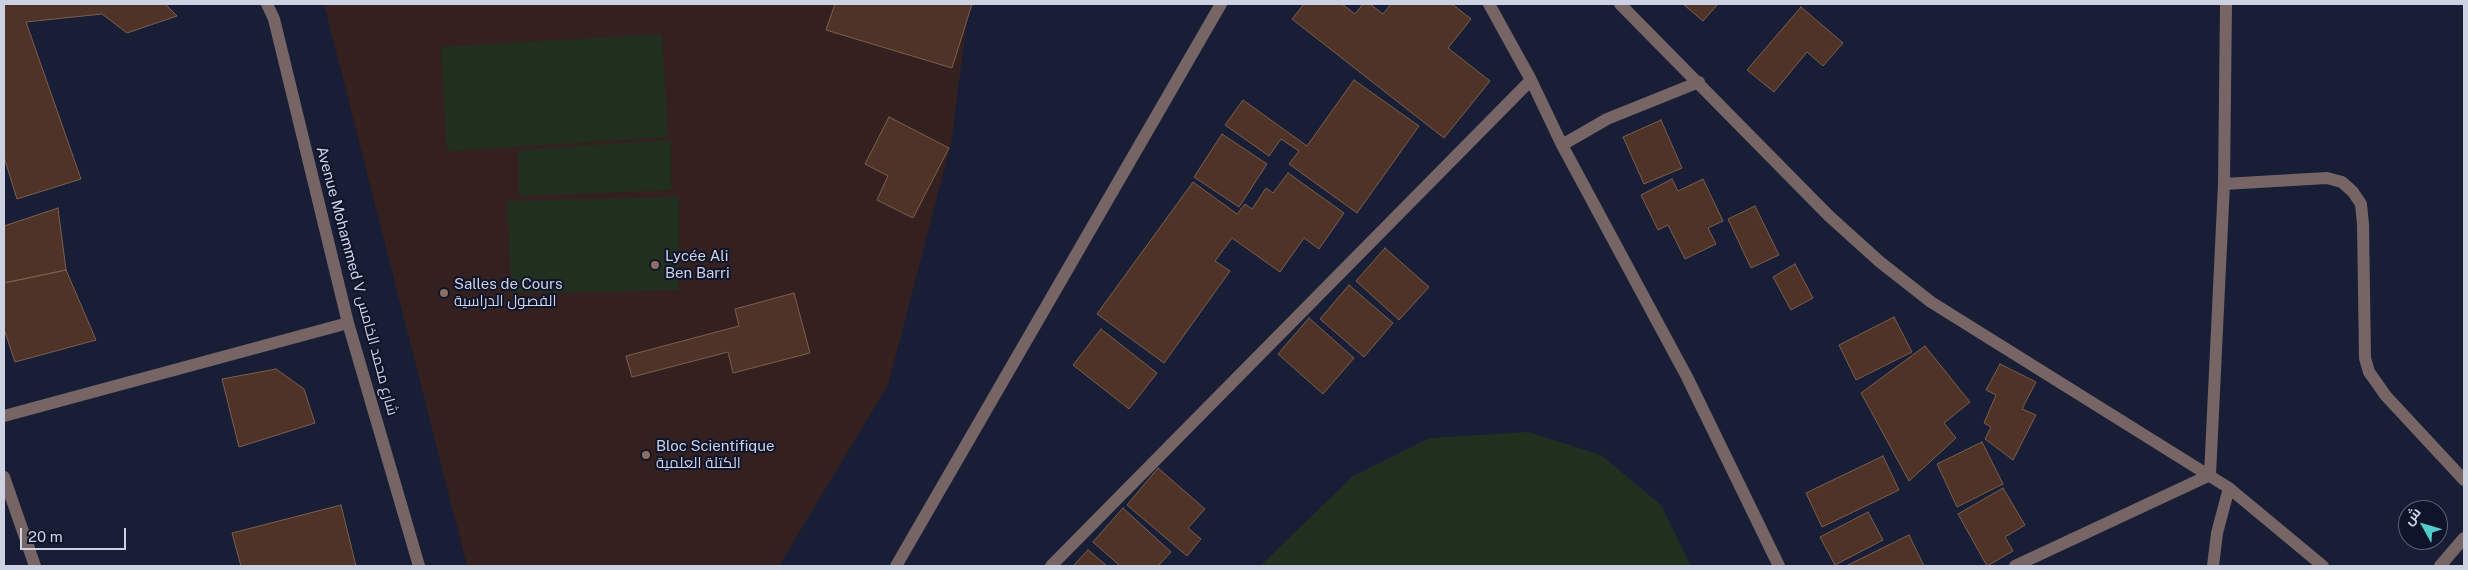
<!DOCTYPE html>
<html>
<head>
<meta charset="utf-8">
<style>
  body { margin:0 }
  #map { position:relative; width:2468px; height:570px; overflow:hidden; background:#181e36; font-family:"Public Sans",Cairo,sans-serif }
  canvas { display:block }
  .frame { position:absolute; inset:0; border:5px solid #cdd2e3; pointer-events:none }
  .north { position:absolute; left:2398px; top:500px; width:50px; height:50px; box-sizing:border-box; background:#0f142b; border:1px solid #5b6075; border-radius:50%; rotate:309deg; font-size:14px; font-weight:700; line-height:20px; text-align:center; color:#cdd2e3 }
  .north::after { content:''; display:block; margin:auto; width:18px; height:22px; background:#53cdca; clip-path:polygon(50% 0,100% 100%,50% 72%,0 100%) }
  .scale { position:absolute; left:20px; top:528px; width:106px; height:22px; box-sizing:border-box; border:2px solid #cdd2e3; border-top:0; padding-left:6px; font-size:15px; line-height:18px; white-space:nowrap; color:#cdd2e3; -webkit-text-stroke:4px #0f142b; paint-order:stroke }
</style>
</head>
<body>
<div id="map">
<canvas width="2468" height="570"></canvas>
<div class="frame"></div>
<div class="north">ش</div>
<div class="scale">20 m</div>
</div>
<script>
const context = document.querySelector('canvas').getContext('2d');
context.lineJoin = 'round';
function paint(path, color) { context.fillStyle = color; context.fill(path, 'evenodd'); }
const poly = rows => new Path2D(rows.map(r => 'M' + r).join(''));
function trace(path, color, width, dash) { context.strokeStyle = color; context.lineWidth = width; context.lineCap = dash ? 'butt' : 'round'; context.setLineDash(dash || []); context.stroke(path); }
function label(font, color, halo, rows, align = 'center') {
  context.font = font + ' "Public Sans",Cairo,sans-serif'; context.lineWidth = 4; context.setLineDash([]); context.textBaseline = 'middle'; context.strokeStyle = halo; context.fillStyle = color; for (const [text, x, y, turn = 0] of rows) {
    context.save(); context.translate(x, y); context.rotate((+turn || 0) * Math.PI / 180); context.textAlign = isNaN(turn) ? turn : align; if (halo) context.strokeText(text, 0, 0); context.fillText(text, 0, 0); context.restore();
  }
}
paint(poly([
  [324,4,969,4,951,144,888,385,779,566,467,566]
]), '#34211f');
paint(poly([
  [662,34,668,137,447,151,441,47],
  [671,140,671,190,519,196,519,150],
  [679,197,679,290,512,293,507,201],
  [1529,432,1601,455,1661,505,1691,566,1260,566,1352,477,1430,438]
]), '#212f1f');
const building = poly([
  [4,4,165,4,177,16,127,33,102,14,26,22,81,179,17,199,4,157,4,4],
  [835,4,972,4,952,68,826,30,835,4],
  [1304,4,1342,4,1355,14,1363,4,1370,4,1383,14,1391,4,1452,4,1471,19,1448,48,1490,81,1444,138,1292,19,1304,4],
  [1683,4,1718,4,1703,21,1683,4],
  [1801,7,1843,43,1823,66,1807,52,1774,92,1747,70,1801,7],
  [1354,80,1419,126,1357,213,1289,164,1299,151,1281,139,1269,156,1225,125,1243,100,1307,146,1354,80],
  [889,117,949,148,913,218,877,200,888,176,865,164,889,117],
  [1661,120,1682,168,1644,184,1623,137,1661,120],
  [1222,134,1267,164,1239,207,1194,177,1222,134],
  [1288,173,1344,213,1319,249,1304,238,1280,272,1232,238,1215,261,1230,271,1164,363,1097,314,1193,182,1237,214,1245,204,1252,209,1266,188,1273,193,1288,173],
  [1672,179,1678,191,1703,179,1723,221,1708,228,1716,244,1685,259,1668,225,1658,230,1641,195,1672,179],
  [1755,206,1779,255,1751,268,1728,219,1755,206],
  [58,208,66,270,4,283,4,226,58,208],
  [1385,248,1429,287,1399,320,1356,281,1385,248],
  [1795,264,1813,298,1791,310,1773,277,1795,264],
  [66,270,96,340,15,362,4,329,4,283,66,270],
  [1349,285,1393,323,1364,357,1320,319,1349,285],
  [794,293,810,353,733,373,728,352,632,377,626,356,739,326,735,309,794,293],
  [1894,317,1912,352,1856,380,1839,345,1894,317],
  [1309,318,1354,358,1323,394,1278,354,1309,318],
  [1101,329,1157,373,1129,409,1073,365,1101,329],
  [1925,346,1970,402,1944,423,1956,438,1909,481,1861,393,1925,346],
  [2000,364,2036,382,2022,409,2036,415,2013,460,1985,439,1991,427,1984,423,1996,395,1986,390,2000,364],
  [276,369,304,389,315,423,239,447,222,379,276,369],
  [1982,442,2003,484,1957,507,1937,464,1982,442],
  [1883,456,1899,490,1822,527,1806,493,1883,456],
  [1158,468,1205,509,1188,528,1201,539,1187,556,1127,505,1158,468],
  [2003,488,2025,525,2005,537,2013,551,1987,566,1958,514,2003,488],
  [341,505,356,566,241,566,232,533,341,505],
  [1123,508,1171,552,1158,566,1120,566,1093,542,1123,508],
  [1868,512,1883,540,1835,565,1820,537,1868,512],
  [1909,535,1924,566,1846,566,1909,535],
  [1088,550,1107,566,1073,566,1088,550]
]);
paint(building, '#4f3326');
trace(building, '#7d5e4f', 1);
trace(poly([
  [267,4,274,19,348,323,419,566],
  [1489,4,1531,80,1562,145,1687,377,1779,566],
  [1620,4,1829,216,1880,262,1931,302,2229,488,2217,533,2213,566],
  [1562,145,1607,119,1699,82],
  [2224,184,2327,178,2342,182,2353,192,2361,204,2363,224,2365,358,2369,372,2386,396,2464,480],
  [4,416,348,323],
  [4,477,35,566],
  [2229,488,2323,566],
  [896,566,1221,4],
  [1051,566,1531,80],
  [2015,566,2210,475,2224,184,2226,4],
  [2440,566,2464,538]
]), '#776464', 12);
for (const [x, y, r, color] of [
  [655,265,5,"#8d6e63"],
  [444,293,5,"#8d6e63"],
  [646,455,5,"#8d6e63"]
]) { const dot = new Path2D(); dot.arc(x, y, r, 0, 2 * Math.PI); context.fillStyle = color; context.fill(dot); trace(dot, '#0f142b', 2); }
label('15px', '#cdd2e3', '#0f142b', [
  ["Lycée Ali",665,256],
  ["Ben Barri",665,273],
  ["Salles de Cours",454,284],
  ["الفصول الدراسية",454,301],
  ["Bloc Scientifique",656,446],
  ["الكتلة العلمية",656,463]
], 'left');
label('15px', '#cdd2e3', '#0f142b', [
  ["Avenue Mohammed V شارع محمد الخامس",357,281,75]
]);
</script>
</body>
</html>
